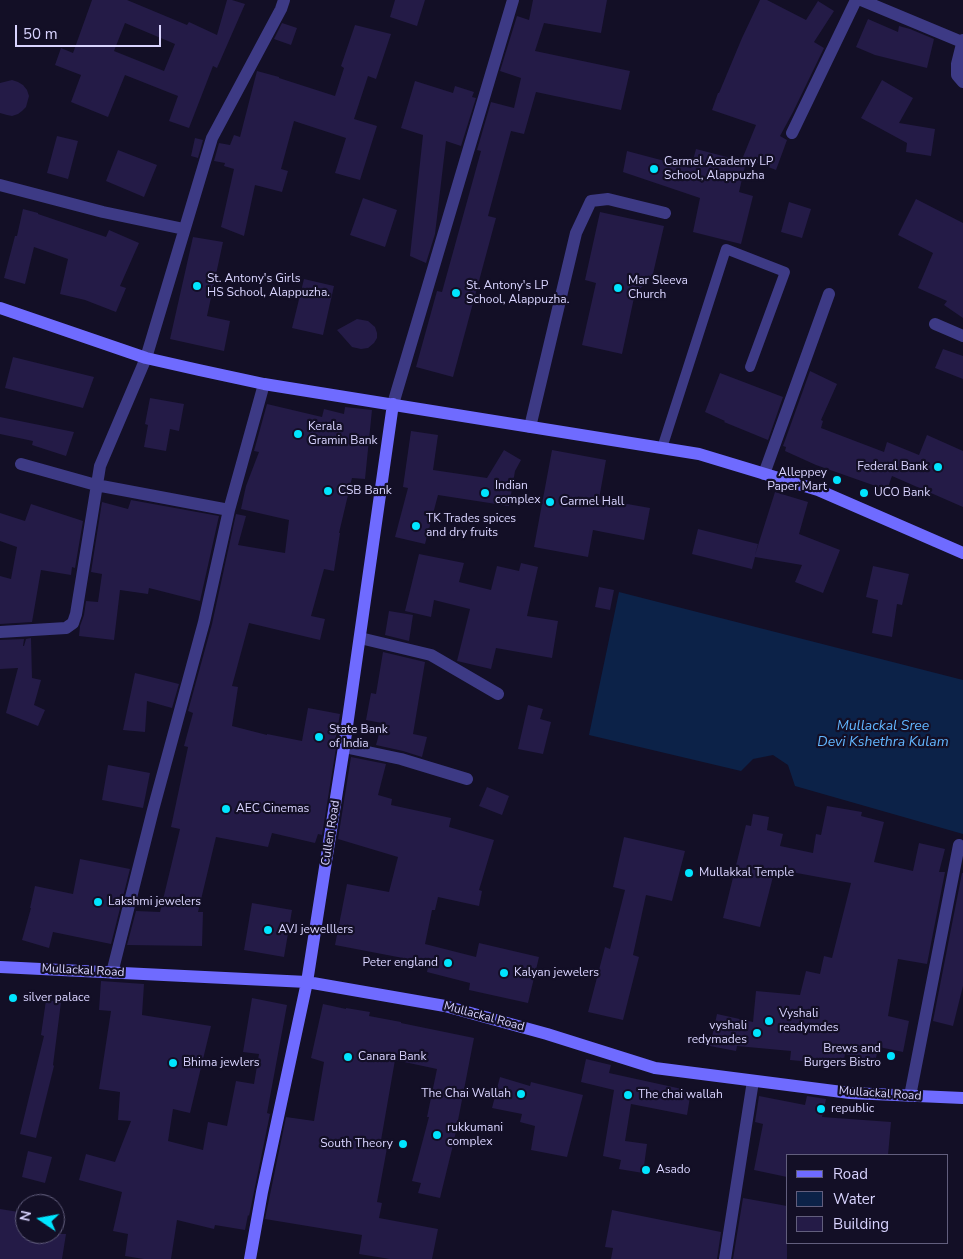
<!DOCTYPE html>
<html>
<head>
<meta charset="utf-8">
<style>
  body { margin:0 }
  #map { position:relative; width:963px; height:1259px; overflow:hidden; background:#130f26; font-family:"Nunito Sans",sans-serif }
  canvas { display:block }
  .legend { position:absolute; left:786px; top:1154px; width:162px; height:90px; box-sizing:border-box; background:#130f26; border:1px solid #625e7d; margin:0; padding:6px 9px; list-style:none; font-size:15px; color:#d9d4ff }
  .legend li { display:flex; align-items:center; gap:10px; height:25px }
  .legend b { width:25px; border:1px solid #625e7d }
  .north { position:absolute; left:15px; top:1194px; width:50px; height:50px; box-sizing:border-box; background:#130f26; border:1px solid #625e7d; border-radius:50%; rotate:282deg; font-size:14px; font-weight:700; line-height:20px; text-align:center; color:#d9d4ff }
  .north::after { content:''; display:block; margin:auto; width:18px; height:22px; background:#00e5ff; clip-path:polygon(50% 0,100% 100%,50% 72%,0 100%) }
  .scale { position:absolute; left:15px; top:25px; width:146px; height:22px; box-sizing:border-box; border:2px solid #d9d4ff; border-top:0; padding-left:6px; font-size:15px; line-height:18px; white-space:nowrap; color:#d9d4ff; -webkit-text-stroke:4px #130f26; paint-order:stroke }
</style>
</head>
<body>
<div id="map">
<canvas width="963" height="1259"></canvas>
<ul class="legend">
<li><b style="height:6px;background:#6f6bff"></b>Road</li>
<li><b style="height:14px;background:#0c2248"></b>Water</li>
<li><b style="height:14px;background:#241b47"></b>Building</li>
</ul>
<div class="north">N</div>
<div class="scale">50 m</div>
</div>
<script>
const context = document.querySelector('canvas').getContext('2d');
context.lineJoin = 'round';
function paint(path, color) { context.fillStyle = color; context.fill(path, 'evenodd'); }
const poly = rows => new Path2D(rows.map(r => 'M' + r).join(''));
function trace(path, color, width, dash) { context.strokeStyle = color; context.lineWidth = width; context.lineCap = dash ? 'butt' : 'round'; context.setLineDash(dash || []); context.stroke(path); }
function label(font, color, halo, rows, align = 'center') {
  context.font = font + ' "Nunito Sans",sans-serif'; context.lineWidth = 4.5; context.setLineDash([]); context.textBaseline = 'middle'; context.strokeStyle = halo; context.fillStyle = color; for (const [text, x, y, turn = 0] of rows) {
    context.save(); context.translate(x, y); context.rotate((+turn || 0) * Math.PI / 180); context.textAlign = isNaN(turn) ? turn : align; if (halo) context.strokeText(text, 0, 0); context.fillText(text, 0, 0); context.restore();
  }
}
paint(poly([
  [619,592,963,680,963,834,795,786,788,765,773,755,753,759,741,771,589,735]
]), '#0c2248');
paint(poly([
  [92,0,127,0,187,25,189,22,217,35,227,0,232,0,245,4,217,68,213,66,189,128,169,121,178,96,125,75,108,117,71,102,81,75,55,65,61,48,73,53],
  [125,23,175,44,164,71,114,51],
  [395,0,425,0,417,26,390,17],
  [533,0,607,0,601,33,544,23,535,51,630,71,621,110,536,92,524,134,511,131,488,216,496,218,453,377,416,367,437,291,442,292,481,151,477,150,491,102,514,108,521,78,500,71,517,16,529,20],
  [760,0,767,0,806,20,818,1,834,11,814,42,824,48,793,112,780,136,787,140,776,170,743,157,756,125,712,110,718,93,719,93,742,38],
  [868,19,898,32,899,26,910,29,934,39,927,68,875,55,856,47],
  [282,23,297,28,291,45,274,39],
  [355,25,391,34,376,79,368,76,354,119,377,126,360,180,335,173,346,138,294,121,281,169,288,171,282,192,255,185,244,236,221,227,234,169,224,166,225,163,214,161,219,143,230,145,234,135,240,137,257,71,279,77,279,78,335,96,344,68,341,66],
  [12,80,18,82,23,85,27,90,29,96,26,107,22,111,18,114,12,116,7,115,0,113,0,83],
  [882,80,913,98,899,123,935,129,931,156,906,152,907,143,861,118],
  [415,81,453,93,455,86,474,92,472,97,476,98,461,146,446,141,435,234,426,263,410,256,423,135,401,128],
  [57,136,78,141,68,179,47,173],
  [195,138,203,140,198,158,191,156],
  [696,149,746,162,739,192,753,196,741,244,693,232,700,198,623,172,627,151,691,168],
  [118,150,157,165,144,197,106,181],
  [363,198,397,210,385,247,350,235],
  [916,199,963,223,963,318,944,305,947,301,918,288,933,253,898,235],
  [789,202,811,209,802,238,781,232],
  [23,209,38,213,38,214,106,237,109,230,139,243,120,286,126,288,116,312,85,300,60,294,68,259,34,247,25,284,4,278,15,236,17,236],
  [600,212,664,226,652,278,635,293,622,354,582,345,596,283,585,280],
  [193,237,223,242,207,316,230,321,224,351,170,339],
  [304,279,334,286,323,335,292,328],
  [357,319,368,321,375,327,377,333,377,338,374,343,368,348,361,349,352,347,337,330],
  [943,349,963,356,963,379,935,368],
  [13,357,94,377,83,408,5,388],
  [810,371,837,384,821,420,823,421,821,428,884,452,887,442,919,455,927,435,963,451,963,507,892,476,887,490,816,465,785,451,786,447,783,446],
  [720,373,783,397,768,440,724,422,725,421,705,412],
  [150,398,184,404,179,431,170,429,166,451,144,447,148,425,145,424],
  [267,404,322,417,324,409,344,414,345,407,372,410,365,479,352,478,339,533,340,533,334,571,324,569,311,616,325,619,320,640,249,623,232,686,238,687,232,726,267,735,267,734,302,741,308,708,340,714,334,748,336,748,322,835,318,834,315,843,272,833,268,847,216,837,198,912,203,912,202,946,127,945,136,911,160,912,180,829,171,827,188,747,184,746,193,713,188,711,212,624,236,514,246,516,238,545,285,553,289,520,241,509,246,486,259,452,254,451],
  [0,417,74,432,66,456,32,445,33,441,0,434],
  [411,431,438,435,433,470,487,478,504,450,521,460,515,471,509,506,438,495,425,544,395,537,408,488,403,487],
  [552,450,606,460,599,499,650,508,644,540,593,530,588,557,534,547],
  [775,492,808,502,799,534,840,550,823,593,795,582,802,565,755,557,752,569,692,554,698,529,758,544,755,555],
  [131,500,219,516,200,601,149,588,148,594,120,590,114,640,79,636,80,626,84,615,86,601,98,602,102,574,91,572,102,502,128,509],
  [31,504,83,521,75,568,72,567,71,575,41,570,32,622,0,624,0,576,11,579,17,547,0,541,0,513,25,521],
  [419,554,464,563,459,582,491,590,497,566,519,571,521,563,538,567,527,616,558,621,552,658,496,648,491,669,457,661,470,609,434,600,431,617,405,611],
  [873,566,909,574,902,605,897,604,892,637,872,633,878,600,866,597],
  [599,587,614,590,610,610,595,607],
  [389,611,413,615,409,641,385,635],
  [31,638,32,678,41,680,34,705,45,710,38,726,6,713,18,668,0,669,0,640,24,639,23,646,24,646,26,639],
  [383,652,425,662,413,734,427,737,422,757,403,751,376,745,382,723,366,720,371,693,376,694],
  [135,673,179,684,172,708,147,701,145,732,123,730],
  [528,705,543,709,540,719,551,722,543,754,518,749],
  [351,757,386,764,378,795,392,799,391,805,451,818,449,827,494,840,479,890,482,891,479,906,438,897,435,910,432,910,425,944,476,957,479,943,539,957,528,1003,469,990,470,983,427,972,429,963,335,945,347,884,389,892,398,857,338,839],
  [108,765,150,773,143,808,102,800],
  [487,787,509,796,502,815,479,806],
  [827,806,862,812,861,816,884,822,874,862,913,871,919,843,945,849,939,872,945,872,927,964,898,959,888,1016,909,1021,903,1052,879,1047,875,1061,845,1054,843,1065,790,1060,791,1051,737,1046,736,1051,710,1046,717,1014,753,1022,756,991,800,995,806,971,820,974,824,956,832,958,851,883,775,869,760,927,723,918,746,825,751,826,753,814,769,817,767,830,783,834,780,846,813,853,816,834,821,835],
  [624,837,685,851,672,901,646,895,633,955,639,957,623,1020,588,1012,605,947,610,949,625,890,613,887],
  [80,859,130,869,111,944,53,932,49,948,22,940,31,908,30,908,35,886,73,894],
  [962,873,963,873,963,986,953,1026,933,1021],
  [252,903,292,910,284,957,244,950],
  [101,981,144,984,142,1015,211,1026,190,1113,173,1109,168,1141,203,1150,208,1122,227,1126,236,1081,254,1084,259,1054,243,1052,252,998,287,1005,267,1113,270,1114,249,1216,248,1215,245,1230,215,1225,214,1229,177,1220,171,1259,144,1259,125,1256,128,1234,113,1231,122,1192,79,1180,86,1154,115,1162,131,1121,118,1120,120,1092,99,1089,111,1011,99,1010],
  [46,1000,61,1002,53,1065,54,1066,36,1138,20,1134,44,1036,41,1035],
  [323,1004,346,1009,346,1008,370,1012,369,1016,401,1022,401,1023,474,1038,454,1141,440,1198,418,1193,421,1183,412,1181,429,1117,427,1117,437,1069,395,1060,380,1146,387,1148,377,1202,382,1203,379,1218,438,1229,432,1259,390,1259,359,1254,362,1235,265,1219,286,1117,314,1121,324,1062,311,1058],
  [586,1059,611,1065,609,1073,691,1091,687,1115,631,1104,625,1141,647,1144,643,1173,619,1169,621,1160,603,1156,614,1090,581,1082],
  [500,1077,530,1086,531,1082,583,1095,567,1157,531,1150,535,1126,520,1122,522,1114,492,1108],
  [759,1096,805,1105,807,1096,826,1099,822,1117,891,1122,888,1155,787,1155,787,1177,754,1170,763,1124,755,1122],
  [28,1151,52,1157,45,1183,22,1177],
  [743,1198,787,1206,787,1259,733,1259],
  [0,1209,25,1213,25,1234,66,1234,62,1259,0,1259],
  [612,1210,721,1232,717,1259,611,1259,613,1248,605,1247]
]), '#241b47');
trace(poly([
  [662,448,726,249,785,272,750,367]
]), '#3d3a85', 10);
trace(poly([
  [861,0,962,42],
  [963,40,957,64,957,75,963,82],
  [792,133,856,0],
  [0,185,103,212,184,229],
  [935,324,963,336],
  [393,404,513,0],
  [530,427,576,233,591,201,608,199,665,213],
  [21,464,96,485,229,510],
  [764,474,829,294],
  [0,632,66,628,73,623,76,614,100,466,146,358,212,138,281,9,284,0],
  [360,638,431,655,498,694],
  [344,747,401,759,467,779],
  [112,973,153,810,204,622,229,510,264,384],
  [910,1096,959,845],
  [725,1259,753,1081]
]), '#3d3a85', 12);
trace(poly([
  [0,308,146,358,199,370,264,384,699,454,818,490,963,553],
  [0,967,307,982,445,1006,547,1034,655,1068,850,1093,963,1098],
  [250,1259,262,1192,307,982,344,747,393,404]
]), '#6f6bff', 12);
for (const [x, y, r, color] of [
  [654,169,5,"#00e5ff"],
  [197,286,5,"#00e5ff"],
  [618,288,5,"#00e5ff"],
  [456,293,5,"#00e5ff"],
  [298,434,5,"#00e5ff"],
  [938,467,5,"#00e5ff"],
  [837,480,5,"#00e5ff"],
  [328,491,5,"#00e5ff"],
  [485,493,5,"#00e5ff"],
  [864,493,5,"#00e5ff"],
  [550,502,5,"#00e5ff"],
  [416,526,5,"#00e5ff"],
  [319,737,5,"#00e5ff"],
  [226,809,5,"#00e5ff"],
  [689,873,5,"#00e5ff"],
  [98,902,5,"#00e5ff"],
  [268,930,5,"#00e5ff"],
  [448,963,5,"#00e5ff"],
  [504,973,5,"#00e5ff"],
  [13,998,5,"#00e5ff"],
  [769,1021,5,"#00e5ff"],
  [757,1033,5,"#00e5ff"],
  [891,1056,5,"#00e5ff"],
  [348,1057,5,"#00e5ff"],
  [173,1063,5,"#00e5ff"],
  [521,1094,5,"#00e5ff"],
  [628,1095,5,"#00e5ff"],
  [821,1109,5,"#00e5ff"],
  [437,1135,5,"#00e5ff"],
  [403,1144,5,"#00e5ff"],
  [646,1170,5,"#00e5ff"]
]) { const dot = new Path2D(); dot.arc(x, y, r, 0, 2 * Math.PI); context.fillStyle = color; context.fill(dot); trace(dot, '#130f26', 2); }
label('12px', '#d9d4ff', '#130f26', [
  ["Carmel Academy LP",664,162],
  ["School, Alappuzha",664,176],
  ["St. Antony's Girls",207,279],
  ["HS School, Alappuzha.",207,293],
  ["Mar Sleeva",628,281],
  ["Church",628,295],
  ["St. Antony's LP",466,286],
  ["School, Alappuzha.",466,300],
  ["Kerala",308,427],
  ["Gramin Bank",308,441],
  ["Federal Bank",928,467,"right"],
  ["Alleppey",827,473,"right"],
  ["Paper Mart",827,487,"right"],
  ["Indian",495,486],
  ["complex",495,500],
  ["CSB Bank",338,491],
  ["UCO Bank",874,493],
  ["Carmel Hall",560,502],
  ["TK Trades spices",426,519],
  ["and dry fruits",426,533],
  ["State Bank",329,730],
  ["of India",329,744],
  ["AEC Cinemas",236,809],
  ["Mullakkal Temple",699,873],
  ["Lakshmi jewelers",108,902],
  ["AVJ jewelllers",278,930],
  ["Peter england",438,963,"right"],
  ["Kalyan jewelers",514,973],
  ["silver palace",23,998],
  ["Vyshali",779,1014],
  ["readymdes",779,1028],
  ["vyshali",747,1026,"right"],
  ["redymades",747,1040,"right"],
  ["Brews and",881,1049,"right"],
  ["Burgers Bistro",881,1063,"right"],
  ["Canara Bank",358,1057],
  ["Bhima jewlers",183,1063],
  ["The Chai Wallah",511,1094,"right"],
  ["The chai wallah",638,1095],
  ["republic",831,1109],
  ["rukkumani",447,1128],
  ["complex",447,1142],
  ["South Theory",393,1144,"right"],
  ["Asado",656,1170]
], 'left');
label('12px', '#d9d4ff', '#130f26', [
  ["Cullen Road",331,833,-81],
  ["Mullackal Road",83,971,3],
  ["Mullackal Road",484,1017,15],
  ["Mullackal Road",880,1094,4]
]);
label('italic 14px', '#62b6ff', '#130f26', [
  ["Mullackal Sree",883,727],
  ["Devi Kshethra Kulam",883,743]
]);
</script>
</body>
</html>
